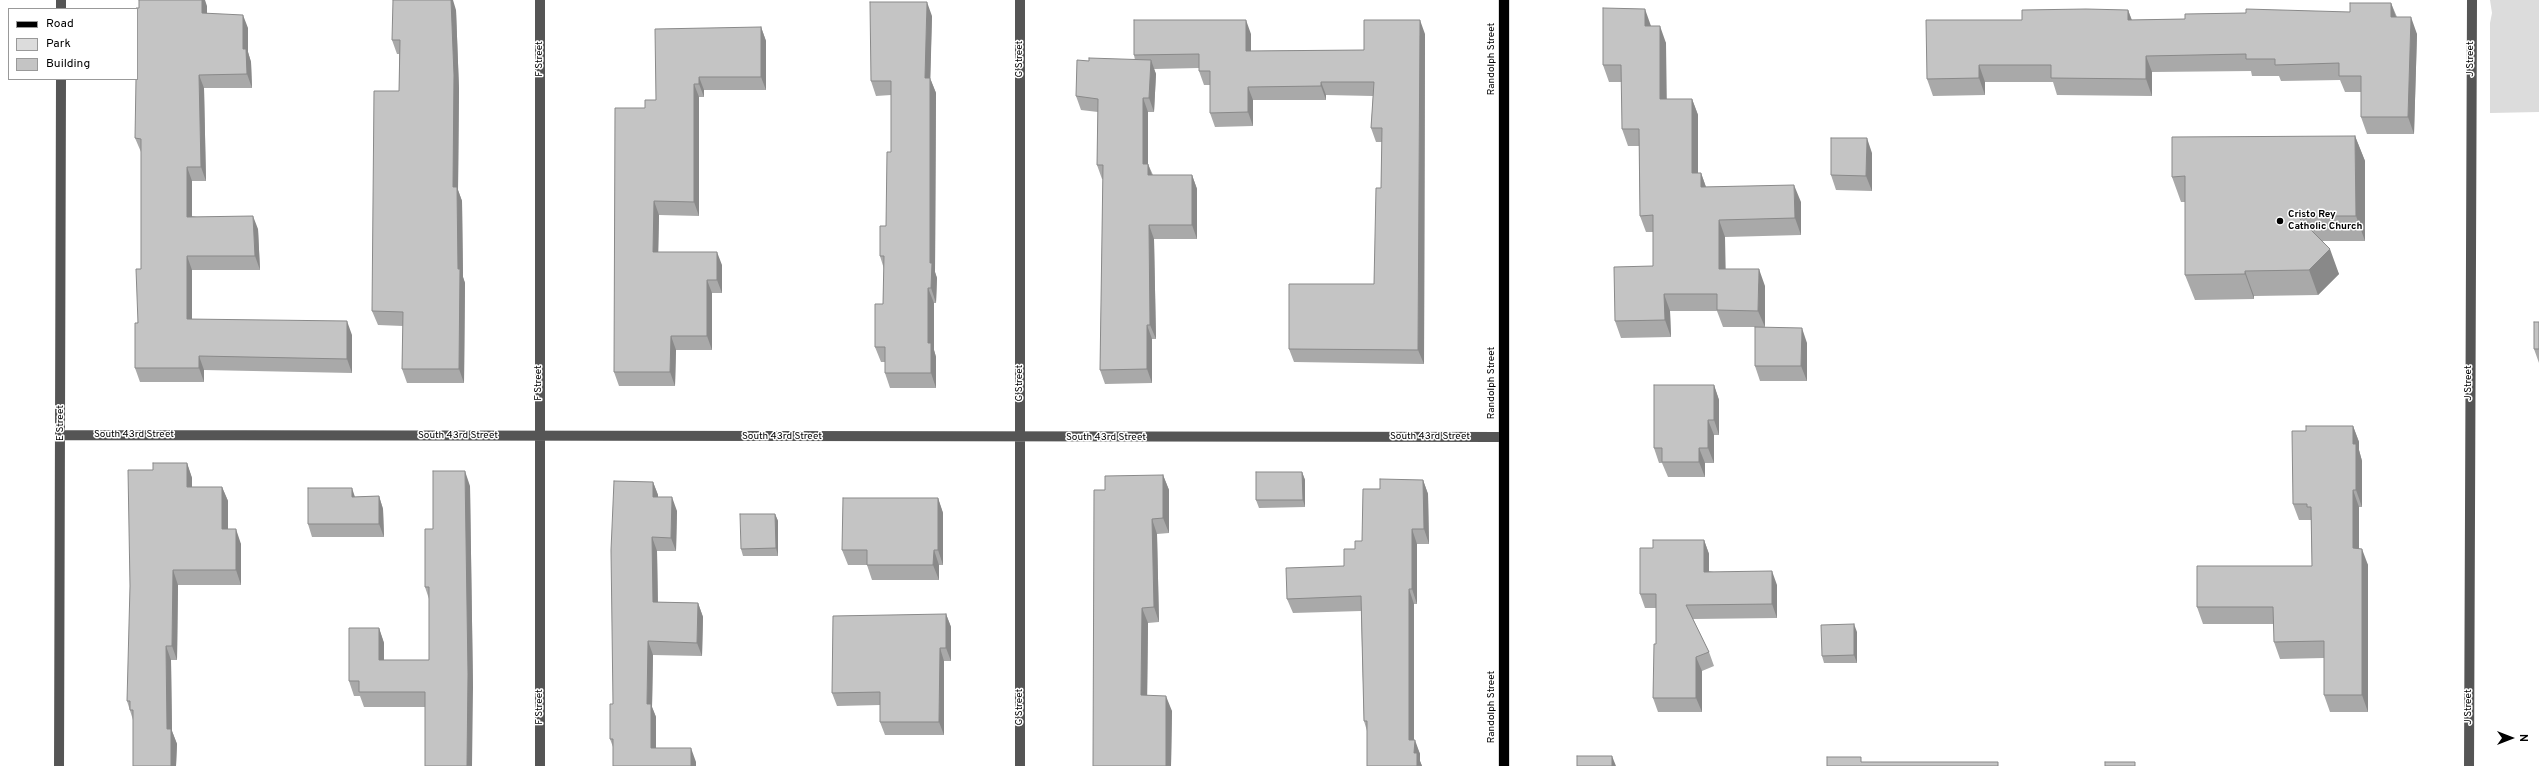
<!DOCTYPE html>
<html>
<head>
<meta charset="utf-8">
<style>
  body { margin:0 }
  #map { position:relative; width:2539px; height:766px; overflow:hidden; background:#fff; font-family:Overpass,sans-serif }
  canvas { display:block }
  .legend { position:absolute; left:8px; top:8px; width:130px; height:72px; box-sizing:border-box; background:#fff; border:1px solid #999; margin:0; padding:5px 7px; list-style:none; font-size:12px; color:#000 }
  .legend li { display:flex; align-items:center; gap:8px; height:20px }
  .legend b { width:20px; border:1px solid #999 }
  .north { position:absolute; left:2491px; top:718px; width:40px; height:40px; -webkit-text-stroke:3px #fff; paint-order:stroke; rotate:90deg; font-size:11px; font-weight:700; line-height:16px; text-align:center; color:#000 }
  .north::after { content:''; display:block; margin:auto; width:14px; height:18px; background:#000; clip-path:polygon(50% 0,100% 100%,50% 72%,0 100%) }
</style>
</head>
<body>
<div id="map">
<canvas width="2539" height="766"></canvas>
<ul class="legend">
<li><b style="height:5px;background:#000"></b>Road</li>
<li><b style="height:11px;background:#dcdcdc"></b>Park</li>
<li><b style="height:11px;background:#c4c4c4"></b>Building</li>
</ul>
<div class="north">N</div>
</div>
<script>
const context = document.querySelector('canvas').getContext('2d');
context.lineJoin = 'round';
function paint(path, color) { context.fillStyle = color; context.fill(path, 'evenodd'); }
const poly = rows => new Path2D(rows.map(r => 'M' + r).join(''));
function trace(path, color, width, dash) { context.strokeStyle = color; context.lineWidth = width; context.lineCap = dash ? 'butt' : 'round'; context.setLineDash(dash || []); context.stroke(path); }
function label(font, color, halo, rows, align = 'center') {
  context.font = font + ' Overpass,sans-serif'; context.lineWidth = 3; context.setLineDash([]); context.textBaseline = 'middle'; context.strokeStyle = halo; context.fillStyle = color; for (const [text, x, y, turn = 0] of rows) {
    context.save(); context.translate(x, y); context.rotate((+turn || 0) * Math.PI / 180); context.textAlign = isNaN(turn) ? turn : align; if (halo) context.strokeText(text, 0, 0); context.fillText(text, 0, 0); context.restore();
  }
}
paint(poly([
  [2490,0,2539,0,2539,112,2490,113,2490,23,2492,13]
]), '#dcdcdc');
const major = poly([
  [1504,766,1504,0]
]);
trace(major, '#dbdbdb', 12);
trace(poly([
  [61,9,61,0],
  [61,435,1504,437],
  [59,766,61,79],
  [540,766,540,0],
  [1020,766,1020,0],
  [2469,766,2472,0]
]), '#555', 10);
trace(major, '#000', 10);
paint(poly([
  [2391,3,2397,17,2417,34,2414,134,2367,134,2361,117,2361,92,2345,92,2340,80,2281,81,2279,76,2252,76,2251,71,2152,72,2152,96,2057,95,2053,82,1985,82,1985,95,1933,96,1927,79,2022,20,2128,10,2132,20,2185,19,2350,12],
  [207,6,207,13,248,28,248,52,251,62,252,88,204,88,206,181,192,181,192,216,258,229,260,270,192,270,192,319,352,335,352,373,204,370,204,382,140,382,135,368,141,269,141,152,135,138],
  [456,10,459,89,458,190,462,201,463,277,465,283,464,383,407,383,402,369,403,326,378,325,372,311,399,91,399,54,397,54,392,40],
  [932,16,930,78,936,93,935,272,937,278,936,303,934,303,934,350,936,357,936,388,890,388,885,373,885,362,881,362,875,347,883,304,884,269,880,256,886,226,891,152,891,95,876,96,871,81],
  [1651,26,1666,43,1666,99,1692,99,1698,115,1698,173,1701,173,1706,187,1801,202,1801,235,1725,237,1725,269,1765,286,1765,327,1807,343,1807,381,1760,381,1755,366,1755,327,1723,327,1717,311,1670,311,1671,337,1621,338,1615,321,1653,266,1653,232,1646,232,1640,216,1639,146,1628,146,1622,129,1622,82,1609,82,1603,65],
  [761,27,766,41,766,90,704,90,704,97,699,97,699,216,659,215,658,252,722,265,722,293,712,293,712,350,676,350,675,386,619,386,614,372,645,108,656,100],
  [1251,34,1251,51,1364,50,1425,34,1424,364,1294,362,1289,349,1374,284,1381,188,1382,142,1376,142,1371,128,1373,96,1326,95,1326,100,1253,100,1253,126,1215,127,1210,113,1210,85,1204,85,1199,71,1199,68,1154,69,1156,74,1154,112,1148,112,1148,164,1153,175,1192,175,1197,189,1197,239,1154,239,1156,339,1152,339,1152,383,1105,384,1100,370,1103,179,1102,179,1097,165,1098,112,1081,110,1076,96,1135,60,1134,55],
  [2355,136,2365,161,2365,241,2322,241,2339,274,2318,295,2254,296,2254,299,2195,300,2185,275,2185,202,2181,202,2172,177],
  [1872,153,1872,191,1836,190,1831,175],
  [2539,322,2539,363,2534,349],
  [1714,385,1719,400,1719,435,1714,435,1714,463,1705,463,1705,477,1668,477,1662,463,1659,463,1654,448],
  [2353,426,2359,442,2359,450,2362,461,2362,507,2359,507,2359,549,2368,565,2368,712,2330,712,2324,695,2324,658,2280,659,2274,642,2274,624,2203,624,2197,607,2312,566,2311,520,2299,520,2293,504,2306,431],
  [187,463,192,478,192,487,222,487,228,501,228,529,241,544,241,585,178,585,177,660,171,660,172,731,177,744,176,766,133,766,133,720,127,701,153,470],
  [1302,472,1305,480,1305,507,1259,508,1256,500],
  [1163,475,1169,490,1169,533,1157,534,1159,622,1148,623,1147,695,1172,711,1171,766,1093,766,1105,490],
  [1423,480,1428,494,1429,544,1417,544,1417,604,1414,604,1414,740,1420,754,1420,761,1422,766,1367,766,1367,731,1364,721,1361,611,1293,613,1287,599,1344,566,1355,549,1362,541,1380,489],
  [653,482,658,495,658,497,677,511,676,551,657,551,658,602,698,603,703,617,702,656,653,655,652,707,656,717,656,748,696,762,696,766,613,747,610,739,613,704],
  [470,486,473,688,425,707,364,707,360,696,354,696,349,681,379,628,384,643,384,660,429,660,429,599,425,587,433,529],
  [379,496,383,509,384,537,312,537,308,524,355,497],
  [938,498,943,513,943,565,939,565,939,580,872,580,867,565,848,565,842,550],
  [775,514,778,521,778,556,743,556,741,549],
  [1704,540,1709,554,1709,571,1777,585,1777,618,1693,619,1709,652,1714,666,1702,671,1702,712,1658,712,1653,698,1656,644,1656,608,1645,608,1640,594,1653,548],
  [946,614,951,627,951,661,944,661,944,735,885,735,880,722,880,705,837,706,832,693],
  [1857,632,1857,663,1824,663,1822,656]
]), '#a9a9a9');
paint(poly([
  [202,0,205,0,207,6,207,27,202,13],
  [451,0,453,0,456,10,459,89,458,190,462,201,463,277,465,283,464,383,459,369,453,187],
  [927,2,932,16,930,93,925,78],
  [2391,3,2397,20,2391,17],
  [1645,9,1651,26,1645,26],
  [2128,10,2134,27,2128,20],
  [243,15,248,28,248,52,251,62,252,88,247,74,243,49],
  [2411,17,2417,34,2414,134,2408,117],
  [1246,20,1251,34,1251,64,1246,51],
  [1420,20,1425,34,1424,364,1418,350],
  [1660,26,1666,43,1667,115,1660,99],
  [761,27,766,41,766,90,761,77],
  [2146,56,2152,72,2152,96,2146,79],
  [1151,60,1156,74,1154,112,1149,98],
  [1979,65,1985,82,1985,95,1979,78],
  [199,75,204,88,206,181,201,167],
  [699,77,704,90,704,97,699,84],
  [930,78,936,93,935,272,937,278,936,303,931,288,930,263],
  [1321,82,1326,95,1326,100,1321,86],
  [694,84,699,97,699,216,694,202],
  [1248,87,1253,100,1253,126,1248,112],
  [1143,98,1148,112,1148,171,1148,164,1153,178,1153,189,1143,164],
  [1692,99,1698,115,1698,190,1692,173],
  [2355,136,2365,161,2365,241,2356,216],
  [1867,138,1872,153,1872,191,1866,176],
  [187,167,192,181,192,230,187,217],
  [1701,173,1707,190,1701,187],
  [1192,175,1197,189,1197,239,1192,225],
  [1794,185,1801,202,1801,235,1795,218],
  [654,201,659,215,658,266,653,252],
  [253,216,258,229,260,270,255,256],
  [1719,220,1725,237,1726,286,1719,269],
  [1149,225,1154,239,1156,339,1150,325],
  [2330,249,2339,274,2318,295,2309,270],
  [717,252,722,265,722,293,717,280],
  [187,256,192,270,192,332,187,319],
  [1759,269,1765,286,1765,327,1758,311],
  [2245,271,2254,296,2254,299,2245,274],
  [707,280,712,293,712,350,707,336],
  [928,288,934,303,934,350,936,357,936,388,931,373,928,343],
  [1664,294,1670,311,1671,337,1665,320],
  [347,321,352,335,352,373,347,359],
  [1147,325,1152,339,1152,383,1147,369],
  [1802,328,1807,343,1807,381,1801,366],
  [671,336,676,350,675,386,670,372],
  [199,356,204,370,204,382,199,368],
  [1714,385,1719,400,1719,435,1714,420],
  [1708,420,1714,435,1714,463,1708,448],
  [2353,426,2359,442,2359,450,2362,461,2362,507,2356,490,2353,444],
  [1699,448,1705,463,1705,477,1699,462],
  [187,463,192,478,192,501,187,487],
  [465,471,470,486,473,688,472,766,467,766],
  [1302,472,1305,480,1305,507,1303,500],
  [1163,475,1169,490,1169,533,1163,518],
  [1423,480,1428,494,1429,544,1424,529],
  [653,482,658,495,658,511,653,497],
  [222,487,228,501,228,544,222,529],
  [352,488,356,500,352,497],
  [2353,490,2359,507,2359,565,2353,548],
  [379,496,383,509,384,537,379,524],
  [672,497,677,511,676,551,671,538],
  [938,498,943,513,943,565,938,550],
  [775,514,778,521,778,556,776,548],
  [1152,519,1157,534,1159,622,1154,607],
  [236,529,241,544,241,585,236,570],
  [1412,529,1417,544,1417,604,1412,589],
  [652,537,657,551,658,616,653,602],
  [1704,540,1709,554,1709,585,1704,572],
  [2362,549,2368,565,2368,712,2362,695],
  [934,550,939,565,939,580,933,565],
  [173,570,178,585,177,660,172,646],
  [1772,571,1777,585,1777,618,1772,604],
  [1409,589,1414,604,1414,754,1409,740],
  [698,603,703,617,702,656,697,643],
  [1142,608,1148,623,1147,710,1141,695],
  [946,614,951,627,951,661,946,648],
  [1854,624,1857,632,1857,663,1854,655],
  [379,628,384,643,384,675,379,660],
  [648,641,653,655,652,707,656,717,656,761,651,748,647,704],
  [166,646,171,660,172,731,177,744,176,766,171,766,167,729],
  [940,648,944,661,944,735,939,722],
  [1696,657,1702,671,1702,712,1696,698],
  [1166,696,1172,711,1171,766,1166,766],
  [1415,740,1420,754,1420,761,1422,766,1417,766,1414,753],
  [691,748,696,762,696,766,691,766],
  [1612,756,1616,766,1612,766]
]), '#898989');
const building = poly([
  [139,0,202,0,202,13,243,15,243,49,246,49,247,74,199,75,201,167,187,167,187,217,253,216,255,256,187,256,187,319,347,321,347,359,199,356,199,368,135,368,135,323,138,323,136,269,141,269,141,139,135,138,136,79,137,79,137,9,136,9,136,8,139,8,139,0],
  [393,0,451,0,454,75,453,187,457,187,458,269,460,269,459,369,402,369,403,312,372,311,374,91,399,91,400,40,392,40,393,0],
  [870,2,927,2,925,78,930,78,930,263,932,263,931,288,928,288,928,343,931,343,931,373,885,373,885,347,875,347,875,304,883,304,884,256,880,256,880,226,886,226,887,152,891,152,891,81,871,81,870,2],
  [2350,3,2391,3,2391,17,2411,17,2408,117,2361,117,2361,76,2339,76,2339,63,2275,65,2275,59,2246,59,2246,54,2146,56,2146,79,2051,78,2051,65,1979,65,1979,78,1927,79,1926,20,2022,20,2022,10,2086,9,2128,10,2128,20,2185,19,2185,14,2246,13,2246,9,2350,12,2350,3],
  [1603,8,1645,9,1645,26,1660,26,1660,99,1692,99,1692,173,1701,173,1701,187,1794,185,1795,218,1719,220,1719,269,1759,269,1758,311,1717,310,1717,294,1664,294,1665,320,1615,321,1614,267,1653,266,1653,215,1640,216,1639,129,1622,129,1621,65,1603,65,1603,8],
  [1134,20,1246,20,1246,51,1364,50,1364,20,1420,20,1418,350,1289,349,1289,284,1374,284,1376,188,1381,188,1382,128,1371,128,1374,82,1321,82,1321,86,1248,87,1248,112,1210,113,1210,71,1199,71,1199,54,1134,55,1134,20],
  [761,27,761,77,699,77,699,84,694,84,694,202,654,201,653,252,717,252,717,280,707,280,707,336,671,336,670,372,614,372,615,108,645,108,645,100,656,100,655,29,761,27],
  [1089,58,1151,60,1149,98,1143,98,1143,164,1148,164,1148,175,1192,175,1192,225,1149,225,1150,325,1147,325,1147,369,1100,370,1103,165,1097,165,1098,99,1076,96,1077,60,1089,61,1089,58],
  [2355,136,2356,216,2297,216,2330,249,2309,270,2245,271,2245,274,2185,275,2185,176,2172,177,2172,137,2355,136],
  [1831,138,1867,138,1866,176,1831,175,1831,138],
  [2534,322,2539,322,2539,349,2534,349,2534,322],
  [1755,327,1802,328,1801,366,1755,366,1755,327],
  [1654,385,1714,385,1714,420,1708,420,1708,448,1699,448,1699,462,1662,462,1662,448,1654,448,1654,385],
  [2306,426,2353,426,2353,444,2356,444,2356,490,2353,490,2353,548,2362,549,2362,695,2324,695,2324,641,2274,642,2273,607,2197,607,2197,566,2312,566,2311,507,2307,507,2307,504,2293,504,2292,431,2306,431,2306,426],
  [153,463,187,463,187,487,222,487,222,529,236,529,236,570,173,570,172,646,166,646,167,729,171,729,171,766,133,766,133,710,130,710,130,701,127,701,130,586,128,470,153,470,153,463],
  [433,471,465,471,468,674,467,766,425,766,425,692,359,692,359,681,349,681,349,628,379,628,379,660,429,660,429,587,425,587,425,529,433,529,433,471],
  [1256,472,1302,472,1303,500,1256,500,1256,472],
  [1163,475,1163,518,1152,519,1154,607,1142,608,1141,695,1166,696,1166,766,1093,766,1094,490,1105,490,1105,476,1163,475],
  [1380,479,1423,480,1424,529,1412,529,1412,589,1409,589,1409,740,1415,740,1414,753,1417,753,1417,766,1367,766,1367,721,1364,721,1361,596,1287,599,1286,568,1344,566,1344,549,1355,549,1355,541,1362,541,1363,489,1380,489,1380,479],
  [614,481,653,482,653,497,672,497,671,538,652,537,653,602,698,603,697,643,648,641,647,704,651,704,651,748,691,748,691,766,613,766,613,739,610,739,610,704,613,704,611,550,614,481],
  [308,488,352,488,352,497,379,496,379,524,308,524,308,488],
  [843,498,938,498,938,550,934,550,933,565,867,565,867,550,842,550,843,498],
  [740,514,775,514,776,548,741,549,740,514],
  [1653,540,1704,540,1704,572,1772,571,1772,604,1686,605,1709,652,1696,657,1696,698,1653,698,1654,644,1656,644,1656,594,1640,594,1640,548,1653,548,1653,540],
  [946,614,946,648,940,648,939,722,880,722,880,692,832,693,833,616,946,614],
  [1854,624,1854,655,1822,656,1821,625,1854,624],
  [1577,756,1612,756,1612,766,1577,766,1577,756],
  [1827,757,1861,757,1861,762,1998,762,1998,766,1827,766,1827,757],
  [2105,762,2135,762,2135,766,2105,766,2105,762]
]);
paint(building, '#c4c4c4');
trace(building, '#898989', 1);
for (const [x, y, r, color] of [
  [2280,221,4,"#000"]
]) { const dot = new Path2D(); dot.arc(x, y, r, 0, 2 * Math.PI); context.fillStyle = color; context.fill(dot); trace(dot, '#fff', 1.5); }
label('10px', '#000', '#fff', [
  ["F Street",540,59,-90],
  ["G Street",1020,59,-90],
  ["Randolph Street",1492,59,-90],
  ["J Street",2471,59,-90],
  ["F Street",539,383,-90],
  ["G Street",1020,383,-90],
  ["Randolph Street",1492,383,-90],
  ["J Street",2469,383,-90],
  ["E Street",61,423,-90],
  ["South 43rd Street",134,435],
  ["South 43rd Street",458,436],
  ["South 43rd Street",782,437],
  ["South 43rd Street",1430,437],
  ["South 43rd Street",1106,438],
  ["F Street",540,707,-90],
  ["G Street",1020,707,-90],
  ["Randolph Street",1492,707,-90],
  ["J Street",2469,707,-90]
]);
label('bold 10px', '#000', '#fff', [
  ["Cristo Rey",2288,215],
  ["Catholic Church",2288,227]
], 'left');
</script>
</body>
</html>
